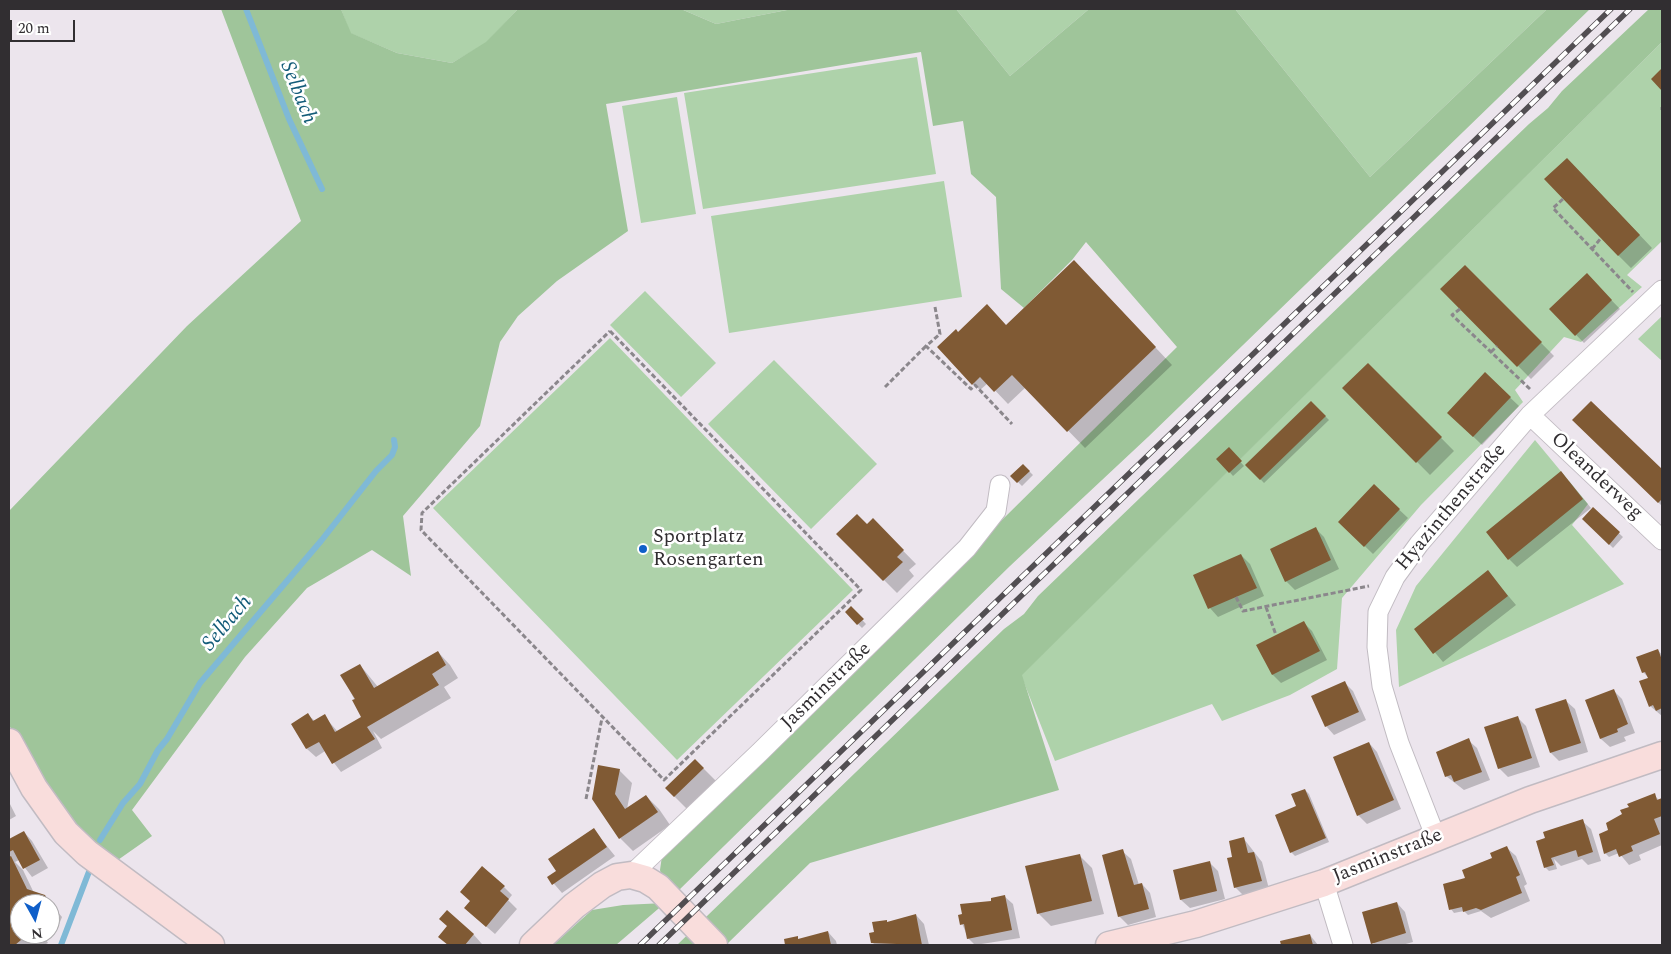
<!DOCTYPE html>
<html>
<head>
<meta charset="utf-8">
<style>
  body { margin:0 }
  #map { position:relative; width:1671px; height:954px; overflow:hidden; background:#ece5ed; font-family:Spectral,serif }
  canvas { display:block }
  .frame { position:absolute; inset:0; border:10px solid #312e31; pointer-events:none }
  .north { position:absolute; left:10px; top:894px; width:50px; height:50px; box-sizing:border-box; background:#fff; border:1px solid #adabad; border-radius:50%; rotate:173deg; font-size:14px; font-weight:700; line-height:20px; text-align:center; color:#312e31 }
  .north::after { content:''; display:block; margin:auto; width:18px; height:22px; background:#0f5fc9; clip-path:polygon(50% 0,100% 100%,50% 72%,0 100%) }
  .scale { position:absolute; left:10px; top:20px; width:65px; height:22px; box-sizing:border-box; border:2px solid #312e31; border-top:0; padding-left:6px; font-size:15px; line-height:18px; white-space:nowrap; color:#312e31; -webkit-text-stroke:4px #fff; paint-order:stroke }
</style>
</head>
<body>
<div id="map">
<canvas width="1671" height="954"></canvas>
<div class="frame"></div>
<div class="north">N</div>
<div class="scale">20 m</div>
</div>
<script>
const context = document.querySelector('canvas').getContext('2d');
context.lineJoin = 'round';
function paint(path, color) { context.fillStyle = color; context.fill(path, 'evenodd'); }
const poly = rows => new Path2D(rows.map(r => 'M' + r).join(''));
function trace(path, color, width, dash) { context.strokeStyle = color; context.lineWidth = width; context.lineCap = dash ? 'butt' : 'round'; context.setLineDash(dash || []); context.stroke(path); }
function label(font, color, halo, rows, align = 'center') {
  context.font = font + ' Spectral,serif'; context.lineWidth = 5; context.setLineDash([]); context.textBaseline = 'middle'; context.strokeStyle = halo; context.fillStyle = color; for (const [text, x, y, turn = 0] of rows) {
    context.save(); context.translate(x, y); context.rotate((+turn || 0) * Math.PI / 180); context.textAlign = isNaN(turn) ? turn : align; if (halo) context.strokeText(text, 0, 0); context.fillText(text, 0, 0); context.restore();
  }
}
paint(poly([
  [341,9,518,9,486,43,452,63,397,53,350,33],
  [681,9,792,9,716,24],
  [956,9,1089,9,1010,76],
  [1235,9,1547,9,1370,177],
  [1662,42,1662,241,1627,275,1642,287,1581,342,1564,337,1515,390,1523,402,1421,505,1342,598,1337,669,1290,695,1222,721,1212,704,1055,761,1021,675],
  [917,57,936,174,703,209,684,93],
  [677,97,696,214,641,223,622,106],
  [944,181,962,297,729,333,711,216],
  [645,291,716,363,681,397,610,325],
  [1662,316,1662,361,1638,339],
  [610,338,853,590,677,760,433,508],
  [774,360,877,464,811,529,708,424],
  [1535,440,1588,504,1572,525,1624,584,1399,687,1396,630,1416,586]
]), '#aed2aa');
paint(poly([
  [221,9,341,9,351,33,397,53,452,63,486,42,518,9,681,9,716,24,792,9,956,9,1010,76,1089,9,1235,9,1370,177,1547,9,1590,9,1148,437,1010,566,677,892,662,878,660,870,662,856,1177,347,1086,242,1072,260,1024,308,1001,289,996,197,971,174,963,121,933,126,921,52,606,104,628,231,557,281,518,316,500,342,480,426,403,516,411,576,372,550,307,588,245,657,132,810,152,836,115,862,84,837,31,765,9,725,9,511,187,326,301,221],
  [1649,9,1662,9,1662,42,1022,675,1059,790,810,863,726,945,677,945,1004,629,1024,614,1038,596,1529,124,1548,108,1562,91],
  [665,903,616,945,553,945,592,910,623,905]
]), '#9fc59a');
paint(poly([
  [1580,172,1652,248,1631,268,1618,255],
  [1465,266,1554,356,1531,379,1442,289],
  [1587,275,1620,309,1584,343,1551,309],
  [1091,279,1172,365,1085,448,1026,387,1008,404,988,383,980,390,968,378,958,334,1006,326],
  [1368,364,1454,451,1430,475,1344,388],
  [1485,374,1519,406,1482,445,1449,413],
  [1311,402,1329,420,1264,483,1247,465],
  [1591,402,1662,470,1662,506,1574,420],
  [1229,449,1244,466,1233,476,1218,459],
  [1023,465,1033,475,1022,486,1012,476],
  [1569,481,1591,508,1517,567,1509,559],
  [1374,486,1408,518,1373,554,1340,522],
  [1593,509,1623,537,1613,548,1584,519],
  [873,520,916,564,909,570,914,576,897,593,838,534,867,526],
  [1316,529,1324,537,1339,569,1295,590,1286,581],
  [1241,555,1250,564,1264,596,1218,617,1210,608],
  [1488,572,1516,605,1443,662,1415,629],
  [851,608,866,624,862,628,846,612],
  [1304,623,1312,631,1327,660,1281,683,1273,675,1258,646],
  [1658,650,1662,655,1662,716,1650,706,1650,679,1643,672],
  [438,652,450,665,458,678,444,687,451,698,381,739,373,731,382,748,341,772,325,751,316,757,307,749,293,724,308,715,315,721,324,716,338,732,367,723,342,676,360,665,378,687],
  [1344,682,1353,691,1366,720,1334,735,1326,726],
  [1614,691,1622,699,1635,733,1624,737,1626,741,1610,747,1601,739,1587,701],
  [1566,701,1575,709,1588,752,1559,761,1551,753],
  [1518,718,1526,726,1540,767,1508,777,1499,768],
  [1468,740,1477,748,1490,780,1464,790,1446,776],
  [1369,743,1377,752,1401,809,1367,824,1358,815],
  [695,760,727,792,698,820,674,796],
  [619,770,632,783,627,809,646,796,659,809,670,825,633,851,620,838,593,799],
  [1305,790,1309,794,1329,842,1295,856,1291,852,1297,806],
  [1654,795,1659,800,1662,799,1662,845,1639,855,1641,860,1629,865,1619,853,1609,857,1605,853,1608,832],
  [9,802,16,816,9,820],
  [1582,821,1591,829,1601,861,1588,865,1582,859,1561,866,1554,859,1557,869,1549,871,1545,867,1537,842],
  [593,829,615,856,562,893,549,878,558,871],
  [24,832,32,841,48,868,32,877,19,860,15,862,23,870,34,893,44,896,62,917,56,932,45,938,48,943,44,945,9,945,9,840],
  [20,904,50,904,50,934,20,934],
  [1244,839,1262,862,1269,889,1244,896,1235,887,1234,858],
  [1507,848,1516,856,1527,884,1524,886,1530,901,1491,918,1481,911,1468,915,1464,911,1454,913,1451,909,1465,880],
  [1122,851,1131,859,1139,885,1142,884,1150,893,1156,917,1128,925,1119,916],
  [1079,855,1092,868,1104,914,1051,926,1038,913],
  [1209,862,1218,871,1225,899,1190,908,1181,900,1174,871],
  [504,887,512,895,508,900,517,909,495,934,474,916],
  [1004,896,1013,904,1020,938,975,945,968,938,959,916],
  [1397,903,1405,912,1413,942,1402,945,1374,945,1364,913],
  [447,912,474,935,482,944,481,945,448,945,440,937,448,927],
  [916,915,924,924,929,945,875,945,873,943,903,921,903,918],
  [828,932,836,941,837,945,787,945,786,940,797,938,800,940],
  [1310,935,1318,945,1282,945,1281,942]
]), '#0003');
trace(poly([
  [246,9,289,119,322,189],
  [100,840,123,803,140,784,158,750,167,739,200,683,321,541,376,471,392,455,395,447,394,440],
  [61,945,90,869]
]), '#7fb9d6', 6);
paint(poly([
  [1662,68,1662,91,1651,79],
  [1567,158,1640,235,1618,256,1544,179],
  [1074,260,1156,347,1067,432,1012,375,994,392,980,377,972,385,937,347,956,329,958,332,987,304,1006,325],
  [1465,265,1542,342,1517,367,1440,289],
  [1587,273,1612,300,1575,336,1549,309],
  [1368,363,1442,437,1416,463,1342,388],
  [1485,372,1511,397,1473,437,1447,413],
  [1311,401,1326,416,1260,480,1245,465],
  [1591,401,1662,469,1662,499,1658,503,1572,420],
  [1229,447,1242,461,1229,473,1216,459],
  [1023,464,1030,471,1017,483,1010,476],
  [1561,471,1583,499,1508,560,1486,532],
  [1374,484,1400,509,1364,547,1338,522],
  [1593,507,1620,532,1609,545,1582,519],
  [857,514,867,524,873,518,904,550,897,557,903,562,883,581,836,534],
  [1316,527,1331,560,1285,582,1270,549],
  [1241,554,1257,588,1208,609,1193,575],
  [1488,570,1508,596,1433,654,1414,629],
  [851,606,864,619,857,625,845,612],
  [1304,621,1320,651,1272,675,1256,645],
  [1658,649,1662,660,1662,708,1656,711,1653,705,1649,707,1639,681,1648,678,1645,672,1642,673,1636,657],
  [438,651,446,665,432,674,439,685,367,727,375,739,332,764,319,742,306,749,291,724,308,713,313,721,325,714,335,732,361,717,352,700,355,699,340,675,360,664,374,688],
  [1345,681,1359,712,1325,727,1311,696],
  [1614,689,1628,724,1617,729,1618,732,1600,739,1585,700],
  [1566,699,1581,743,1550,753,1535,709],
  [1518,716,1532,758,1498,769,1484,727],
  [1469,738,1482,772,1454,782,1451,775,1445,777,1436,752],
  [1369,742,1394,800,1357,816,1333,757],
  [695,759,704,768,674,797,665,788],
  [598,765,620,769,615,794,625,809,646,795,658,812,619,839,592,799],
  [1305,789,1326,838,1290,853,1275,815,1296,806,1291,794],
  [1655,793,1657,800,1662,798,1662,816,1654,819,1660,834,1631,846,1633,851,1619,857,1616,849,1604,854,1599,834,1608,830,1606,823,1622,814,1620,810,1629,807,1627,804],
  [1583,819,1593,852,1578,857,1576,850,1551,858,1554,865,1544,868,1536,841,1545,838,1543,832],
  [594,828,607,847,552,885,547,877,556,871,548,859],
  [24,831,40,860,23,869,13,850,9,852,9,839],
  [1244,837,1248,853,1254,852,1262,881,1234,888,1227,858,1232,857,1229,841],
  [1507,846,1520,875,1516,877,1522,893,1481,910,1476,908,1463,912,1462,907,1449,910,1443,884,1465,878,1462,870,1492,858,1490,853],
  [1123,849,1134,885,1142,883,1149,909,1118,917,1102,855],
  [1080,854,1092,901,1037,914,1025,866],
  [11,856,27,889,45,895,50,904,20,904,20,934,28,934,20,938,21,940,15,945,9,945,9,857],
  [1210,861,1217,891,1180,900,1173,870],
  [482,866,505,886,500,891,509,899,486,927,464,908,470,901,460,892],
  [1005,895,1012,930,967,939,964,924,960,925,958,915,962,914,960,904,991,901,991,898],
  [1397,902,1406,933,1371,944,1362,912],
  [447,910,474,934,465,945,448,945,438,937,447,926,439,919],
  [916,914,922,945,871,943,869,933,874,932,872,922,887,920,887,922],
  [828,931,831,945,785,945,784,939,798,936,798,939],
  [1310,934,1313,945,1281,945,1280,941]
]), '#805a34');
const street = poly([
  [1530,415,1662,540],
  [1436,838,1399,743,1382,686,1377,647,1378,612,1395,577,1419,544,1530,415,1662,290],
  [631,875,760,752,967,548,996,511,1000,485],
  [1324,883,1343,945]
]);
const secondary = poly([
  [9,742,34,788,66,833,87,853,211,945],
  [533,945,574,906,602,885,617,877,631,875,645,879,658,887,714,945],
  [1109,945,1196,924,1324,883,1530,800,1662,755]
]);
trace(street, '#c1bbc2', 21);
trace(secondary, '#c1bbc2', 29);
trace(poly([
  [1662,107,1662,110],
  [1563,199,1553,208,1633,292],
  [1592,249,1601,238],
  [935,307,940,334,926,346,971,389,975,385,1012,424],
  [1460,309,1452,315,1530,389],
  [610,331,861,590,664,780,421,530,422,513,610,331],
  [1491,352,1497,346],
  [885,387,926,346],
  [1236,597,1243,611,1369,586],
  [1266,607,1276,635],
  [586,799,602,718]
]), '#8b878c', 3, [5, 2.5]);
trace(street, '#fff', 19);
trace(secondary, '#f9dddc', 26);
const rail = poly([
  [640,945,1611,9],
  [659,945,1630,9]
]);
trace(rail, '#524e52', 5.5);
trace(rail, '#fff', 4, [11]);
for (const [x, y, r, color] of [
  [643,549,5,"#0f5fc9"]
]) { const dot = new Path2D(); dot.arc(x, y, r, 0, 2 * Math.PI); context.fillStyle = color; context.fill(dot); trace(dot, '#fff', 2); }
label('20px', '#312e31', '#fff', [
  ["Oleanderweg",1596,477,43],
  ["Hyazinthenstraße",1452,508,-50],
  ["Jasminstraße",827,687,-44],
  ["Jasminstraße",1388,857,-22]
]);
label('20px', '#312e31', '#fff', [
  ["Sportplatz",653,538],
  ["Rosengarten",653,561]
], 'left');
label('italic 21px', '#135c79', '#fff', [
  ["Selbach",297,93,68],
  ["Selbach",228,624,-50]
]);
</script>
</body>
</html>
